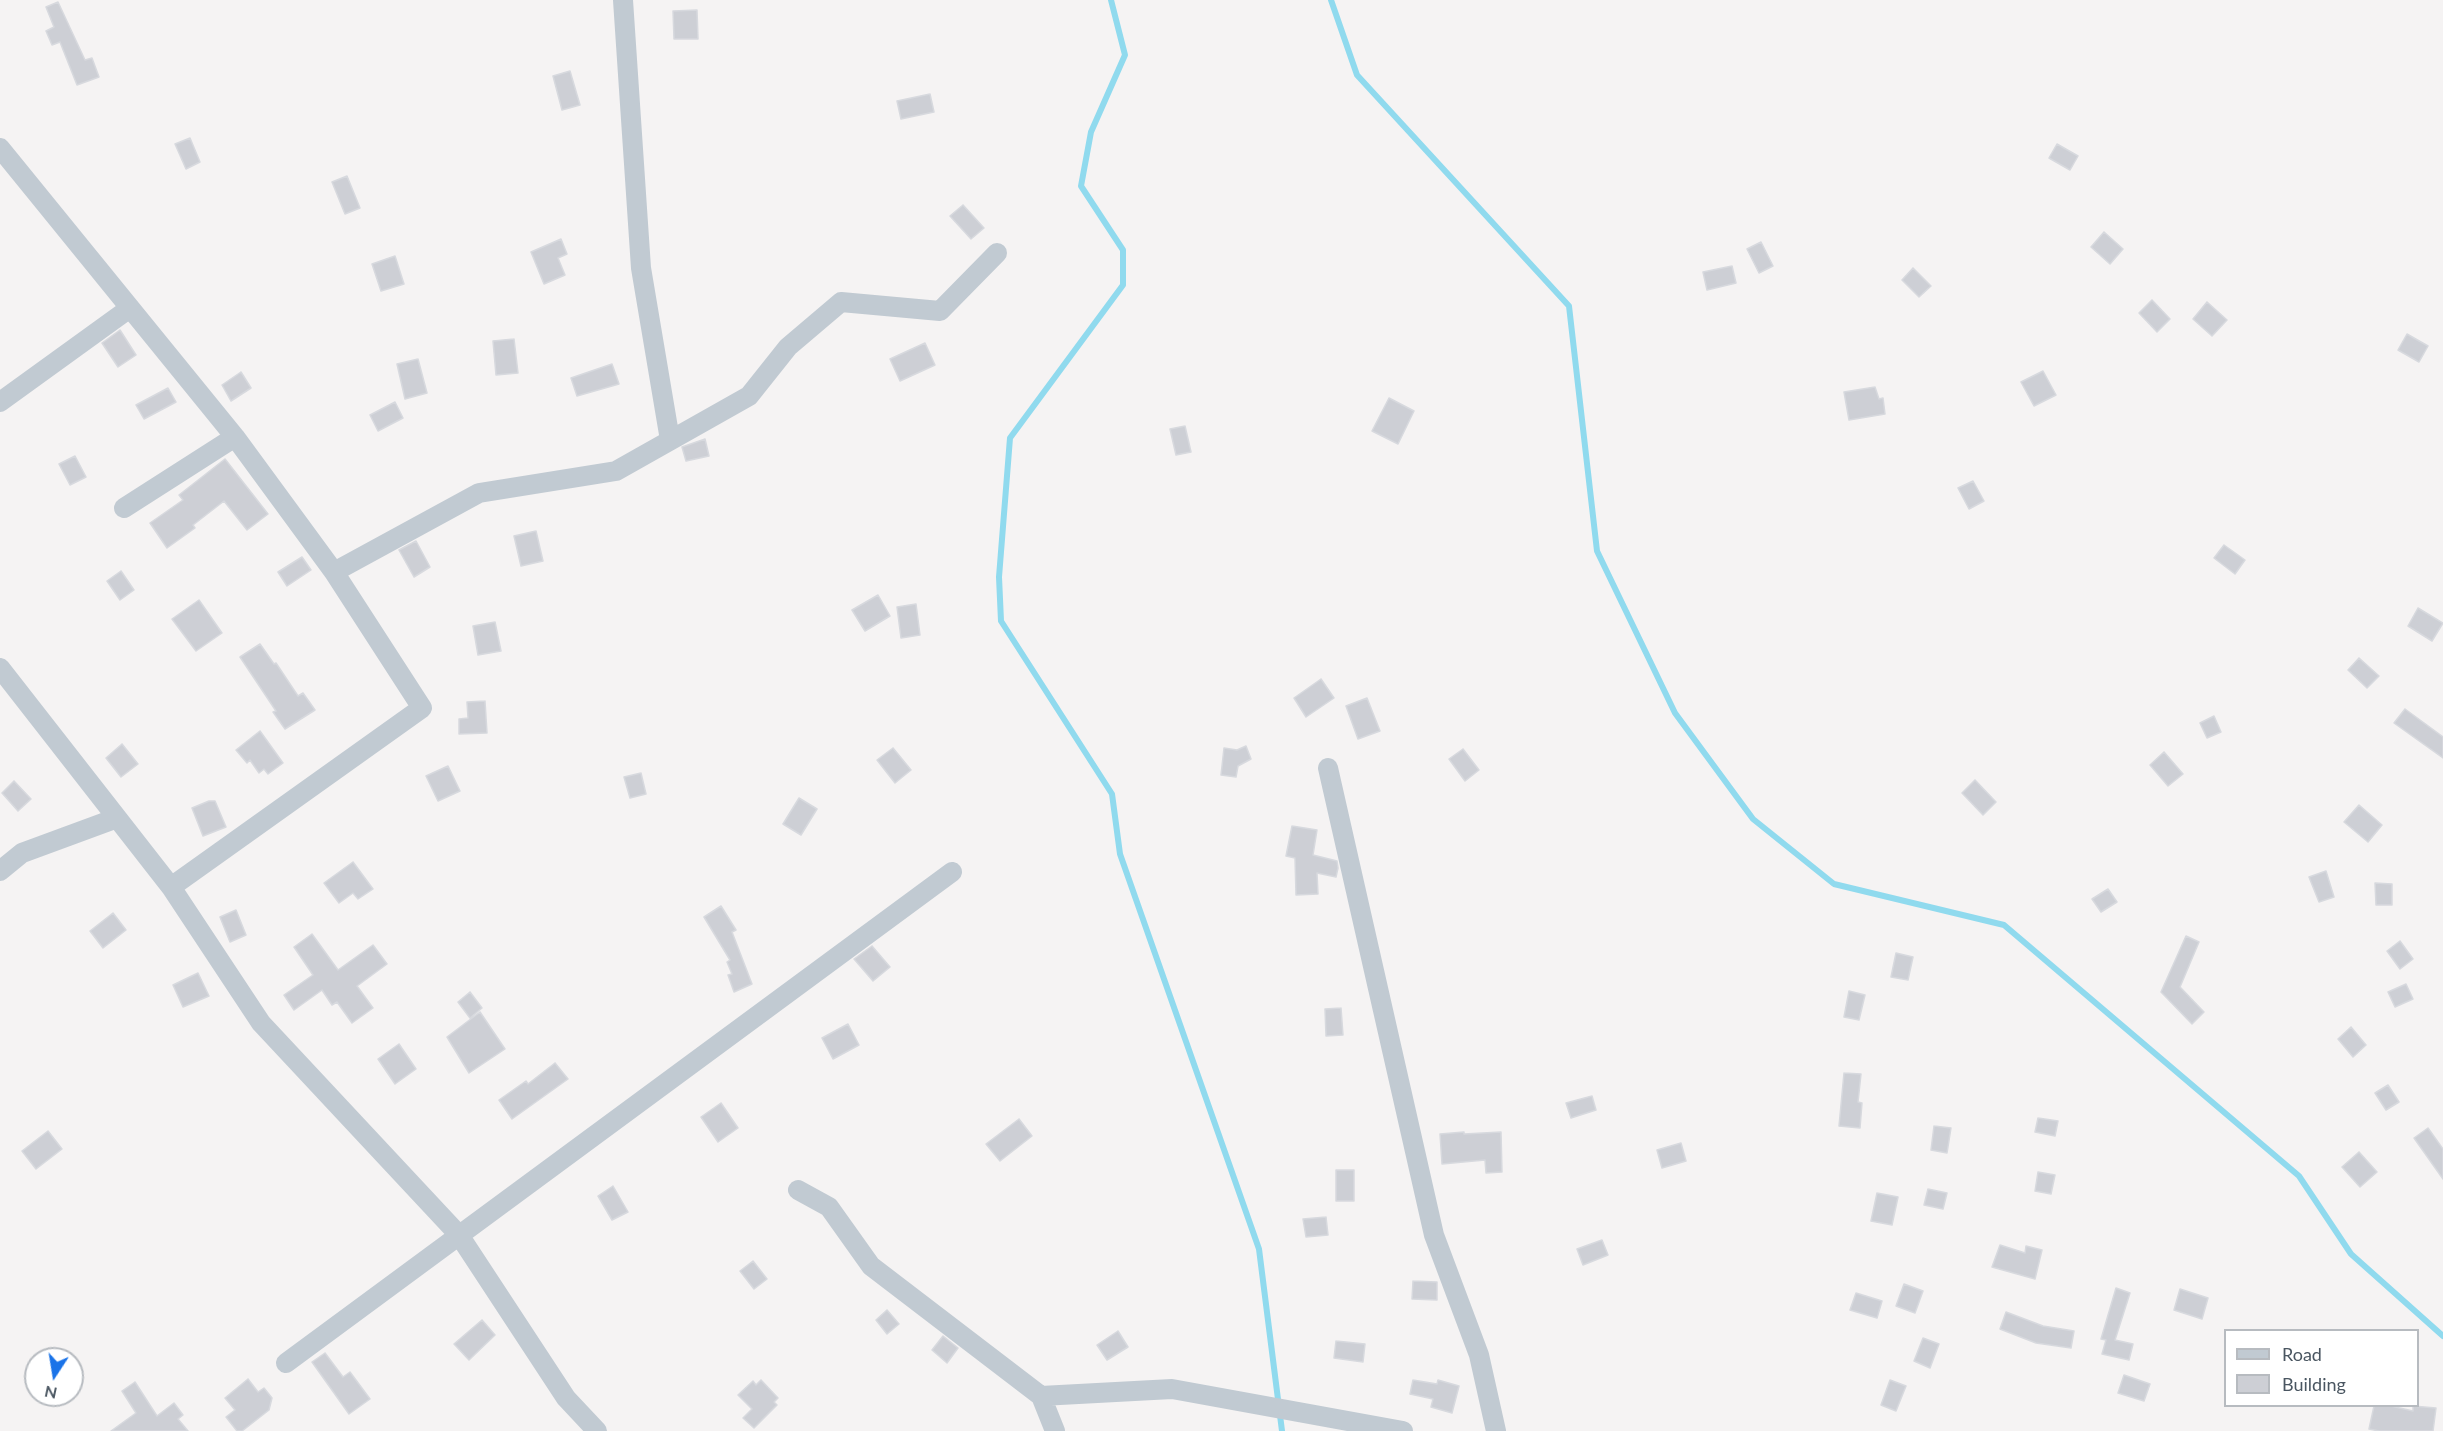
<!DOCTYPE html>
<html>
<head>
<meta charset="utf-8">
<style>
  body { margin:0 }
  #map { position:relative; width:2443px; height:1431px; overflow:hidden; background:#f5f3f3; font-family:Lato,sans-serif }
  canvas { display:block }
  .legend { position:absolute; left:2224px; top:1329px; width:195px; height:78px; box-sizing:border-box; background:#fff; border:2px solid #b7bbc0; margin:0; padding:8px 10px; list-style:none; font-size:18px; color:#4a5661 }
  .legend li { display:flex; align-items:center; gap:12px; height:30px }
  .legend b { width:30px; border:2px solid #b7bbc0 }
  .north { position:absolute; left:24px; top:1347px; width:60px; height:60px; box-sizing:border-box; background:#fff; border:2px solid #b7bbc0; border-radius:50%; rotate:192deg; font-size:16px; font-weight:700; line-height:24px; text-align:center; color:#4a5661 }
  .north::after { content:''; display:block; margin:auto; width:21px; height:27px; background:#1a73e8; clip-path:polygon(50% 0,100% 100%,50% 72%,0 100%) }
</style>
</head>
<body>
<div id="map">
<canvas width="2443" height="1431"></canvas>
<ul class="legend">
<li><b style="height:8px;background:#c1cad2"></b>Road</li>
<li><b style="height:16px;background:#cdcfd5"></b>Building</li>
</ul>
<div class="north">N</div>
</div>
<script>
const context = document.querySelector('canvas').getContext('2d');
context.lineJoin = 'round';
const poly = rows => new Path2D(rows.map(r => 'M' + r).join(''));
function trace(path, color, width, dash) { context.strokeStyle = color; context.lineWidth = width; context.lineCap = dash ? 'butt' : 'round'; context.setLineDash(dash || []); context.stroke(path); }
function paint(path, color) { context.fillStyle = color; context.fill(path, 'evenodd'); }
trace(poly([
  [1111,0,1125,55,1091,132,1081,186,1123,250,1123,285,1010,438,999,577,1001,621,1112,794,1120,854,1259,1249,1282,1431],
  [1331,0,1357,75,1569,306,1597,551,1675,713,1753,819,1834,884,2004,925,2299,1176,2351,1254,2443,1336]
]), '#90daee', 6);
const building = poly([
  [58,2,85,60,92,58,99,77,77,85,60,42,52,45,46,31,54,27,46,7,58,2],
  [697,10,698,39,674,39,673,11,697,10],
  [570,71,580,105,562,110,553,76,570,71],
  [930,94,934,112,901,119,897,101,930,94],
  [190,138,200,162,186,169,175,144,190,138],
  [2057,144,2078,156,2070,170,2049,158,2057,144],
  [347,176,360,208,345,214,332,182,347,176],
  [963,205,984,228,971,239,950,216,963,205],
  [2104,232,2123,249,2110,264,2091,247,2104,232],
  [561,239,567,254,558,258,565,275,544,284,531,252,561,239],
  [1761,242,1773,266,1759,273,1747,249,1761,242],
  [395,256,404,284,381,291,372,264,395,256],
  [1732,266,1736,283,1707,290,1703,272,1732,266],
  [1913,268,1931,286,1919,297,1902,280,1913,268],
  [2152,300,2170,319,2157,332,2139,313,2152,300],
  [2207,302,2227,320,2212,336,2193,319,2207,302],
  [120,330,136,355,118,367,102,343,120,330],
  [2407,334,2428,346,2419,362,2398,350,2407,334],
  [514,339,518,373,496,375,493,341,514,339],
  [925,343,935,365,900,381,890,359,925,343],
  [418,359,427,393,405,399,397,364,418,359],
  [612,364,619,384,577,396,571,378,612,364],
  [2043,371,2056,395,2034,406,2021,382,2043,371],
  [241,372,251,388,231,401,222,385,241,372],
  [1875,387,1879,399,1883,398,1885,414,1849,420,1844,392,1875,387],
  [168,388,176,402,144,419,136,405,168,388],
  [1389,398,1414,411,1398,444,1372,431,1389,398],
  [395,402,403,418,378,431,370,415,395,402],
  [1185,426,1191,452,1176,455,1170,429,1185,426],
  [705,439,709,456,686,461,682,447,705,439],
  [75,456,86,477,70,485,59,464,75,456],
  [225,459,268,514,247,530,224,501,193,525,195,528,167,548,150,523,183,500,179,495,225,459],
  [1973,481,1984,501,1969,509,1958,488,1973,481],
  [536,531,543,561,521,566,514,536,536,531],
  [416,541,430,567,414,577,399,550,416,541],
  [2224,545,2245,560,2235,574,2214,558,2224,545],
  [302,557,311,570,287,586,278,572,302,557],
  [121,571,134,590,120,600,107,581,121,571],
  [878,595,890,616,865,631,852,610,878,595],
  [199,600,222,633,196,651,172,619,199,600],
  [916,604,920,635,901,638,897,607,916,604],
  [2418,608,2443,623,2432,641,2408,626,2418,608],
  [495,622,501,651,478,655,473,626,495,622],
  [260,644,274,664,276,663,298,696,303,693,315,710,285,729,273,712,276,711,240,657,260,644],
  [2359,658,2379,676,2367,688,2348,670,2359,658],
  [1321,679,1334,698,1306,717,1294,698,1321,679],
  [1367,698,1380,731,1358,739,1346,706,1367,698],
  [485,701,487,733,459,734,459,719,468,718,467,702,485,701],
  [2405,709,2443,737,2443,758,2394,723,2405,709],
  [2214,716,2221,732,2207,738,2200,723,2214,716],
  [260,731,283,763,268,774,264,769,259,773,250,760,247,763,236,750,260,731],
  [122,744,138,764,121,777,106,758,122,744],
  [1246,746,1251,759,1238,766,1236,777,1221,775,1224,748,1237,750,1246,746],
  [893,748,911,770,895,783,877,760,893,748],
  [1463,749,1479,770,1465,781,1449,759,1463,749],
  [2164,752,2183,774,2168,786,2150,765,2164,752],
  [448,766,460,791,438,801,426,776,448,766],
  [641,773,646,794,630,798,624,777,641,773],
  [1975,780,1996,802,1983,815,1962,793,1975,780],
  [14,781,31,799,18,811,2,793,14,781],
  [799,798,817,809,801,835,783,824,799,798],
  [209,801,215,801,226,827,203,836,192,808,209,801],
  [2359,805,2382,825,2368,842,2344,822,2359,805],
  [1292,826,1317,830,1313,855,1337,861,1338,868,1336,877,1317,873,1318,894,1296,895,1295,858,1286,856,1292,826],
  [353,862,373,889,358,899,353,893,339,903,324,883,353,862],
  [2326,871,2334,897,2319,902,2309,877,2326,871],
  [2375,883,2392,884,2392,905,2376,905,2375,883],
  [2108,889,2117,902,2101,912,2092,899,2108,889],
  [721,906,736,930,732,932,752,984,734,992,728,975,732,974,727,962,730,960,704,917,721,906],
  [236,910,246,935,230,942,220,917,236,910],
  [113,913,126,930,103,948,90,931,113,913],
  [312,934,338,970,373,945,387,964,357,986,373,1008,352,1023,337,1002,332,1005,322,990,294,1010,284,995,313,975,294,947,312,934],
  [2186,936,2199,942,2180,987,2204,1012,2192,1024,2161,992,2186,936],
  [2400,941,2413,959,2400,969,2387,951,2400,941],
  [872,946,890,967,873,981,854,959,872,946],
  [1896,953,1913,957,1908,980,1891,977,1896,953],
  [198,973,209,996,183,1007,173,985,198,973],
  [2406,984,2413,999,2395,1007,2388,992,2406,984],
  [1849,991,1865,995,1859,1020,1844,1017,1849,991],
  [470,992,482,1008,470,1018,458,1002,470,992],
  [1341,1008,1343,1035,1326,1036,1325,1009,1341,1008],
  [480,1012,505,1049,469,1073,447,1037,480,1012],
  [848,1024,859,1045,833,1059,822,1038,848,1024],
  [2351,1027,2366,1045,2353,1057,2338,1039,2351,1027],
  [399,1044,416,1069,395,1084,378,1059,399,1044],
  [555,1063,568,1079,512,1119,499,1100,526,1081,528,1084,555,1063],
  [1844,1073,1861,1074,1858,1102,1862,1103,1860,1128,1839,1126,1844,1073],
  [2388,1085,2399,1102,2386,1110,2375,1093,2388,1085],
  [1592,1096,1596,1110,1571,1118,1566,1103,1592,1096],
  [721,1103,738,1128,718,1142,701,1117,721,1103],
  [2038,1118,2058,1121,2055,1136,2035,1132,2038,1118],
  [1019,1119,1032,1136,1000,1161,986,1144,1019,1119],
  [1934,1126,1951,1128,1947,1153,1931,1150,1934,1126],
  [2428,1128,2443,1149,2443,1179,2414,1138,2428,1128],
  [48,1131,62,1149,36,1169,22,1151,48,1131],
  [1464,1132,1464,1134,1501,1132,1502,1172,1486,1173,1485,1160,1442,1164,1440,1134,1464,1132],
  [1681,1143,1686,1161,1662,1168,1657,1150,1681,1143],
  [2359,1152,2377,1172,2360,1187,2342,1167,2359,1152],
  [1336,1170,1354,1170,1354,1201,1336,1201,1336,1170],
  [2038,1172,2055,1175,2051,1194,2035,1191,2038,1172],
  [613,1186,628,1212,612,1220,598,1196,613,1186],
  [1928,1189,1947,1193,1943,1209,1924,1205,1928,1189],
  [1877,1193,1898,1197,1892,1225,1871,1221,1877,1193],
  [1326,1217,1328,1235,1306,1237,1303,1219,1326,1217],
  [1602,1240,1608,1255,1583,1265,1577,1249,1602,1240],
  [2000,1245,2025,1253,2026,1246,2042,1250,2035,1279,1992,1267,2000,1245],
  [753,1261,767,1279,754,1289,740,1271,753,1261],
  [1413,1281,1437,1282,1437,1300,1412,1299,1413,1281],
  [1904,1284,1923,1291,1915,1313,1896,1306,1904,1284],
  [2116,1288,2130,1293,2115,1340,2133,1344,2129,1360,2102,1354,2106,1340,2101,1339,2116,1288],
  [2180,1289,2208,1298,2202,1319,2174,1310,2180,1289],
  [1856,1293,1882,1301,1877,1318,1850,1310,1856,1293],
  [887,1310,899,1324,887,1334,876,1320,887,1310],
  [2006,1312,2043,1326,2074,1331,2071,1348,2036,1343,2000,1329,2006,1312],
  [482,1320,495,1335,469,1360,454,1344,482,1320],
  [1118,1331,1128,1347,1107,1360,1097,1345,1118,1331],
  [943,1336,958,1348,947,1363,932,1350,943,1336],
  [1923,1338,1939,1344,1930,1368,1914,1361,1923,1338],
  [1336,1341,1365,1344,1363,1362,1334,1358,1336,1341],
  [325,1353,343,1377,350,1372,370,1399,349,1414,312,1362,325,1353],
  [2124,1375,2150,1384,2144,1401,2118,1393,2124,1375],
  [248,1379,258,1392,264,1388,272,1398,269,1410,242,1431,237,1431,226,1417,235,1410,225,1398,248,1379],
  [761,1380,778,1398,774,1402,777,1405,754,1428,743,1418,752,1409,738,1395,753,1381,756,1385,761,1380],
  [1413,1380,1437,1384,1438,1380,1459,1386,1452,1413,1431,1407,1433,1399,1410,1394,1413,1380],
  [1890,1380,1906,1386,1896,1411,1881,1405,1890,1380],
  [135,1382,157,1416,174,1403,183,1415,178,1419,188,1431,111,1431,136,1413,122,1391,135,1382],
  [2374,1406,2391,1406,2413,1411,2413,1406,2436,1408,2433,1431,2379,1431,2369,1429,2374,1406]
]);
paint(building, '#cdcfd5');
trace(building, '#d7d9de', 1.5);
trace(poly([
  [623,0,641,268,670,440],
  [0,148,235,437,334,572,422,708,171,887],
  [0,402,130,308],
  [124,508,235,437],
  [334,572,479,493,616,471,749,396,788,347,841,302,940,311,997,253],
  [0,668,171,887,261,1023,459,1235,566,1398,597,1431],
  [1328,768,1434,1235,1479,1355,1496,1431],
  [0,871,22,853,117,818],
  [798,1190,829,1207,871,1266,1041,1396,1172,1389,1403,1431],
  [286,1363,952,872],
  [1041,1396,1055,1431]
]), '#c1cad2', 20);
</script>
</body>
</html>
